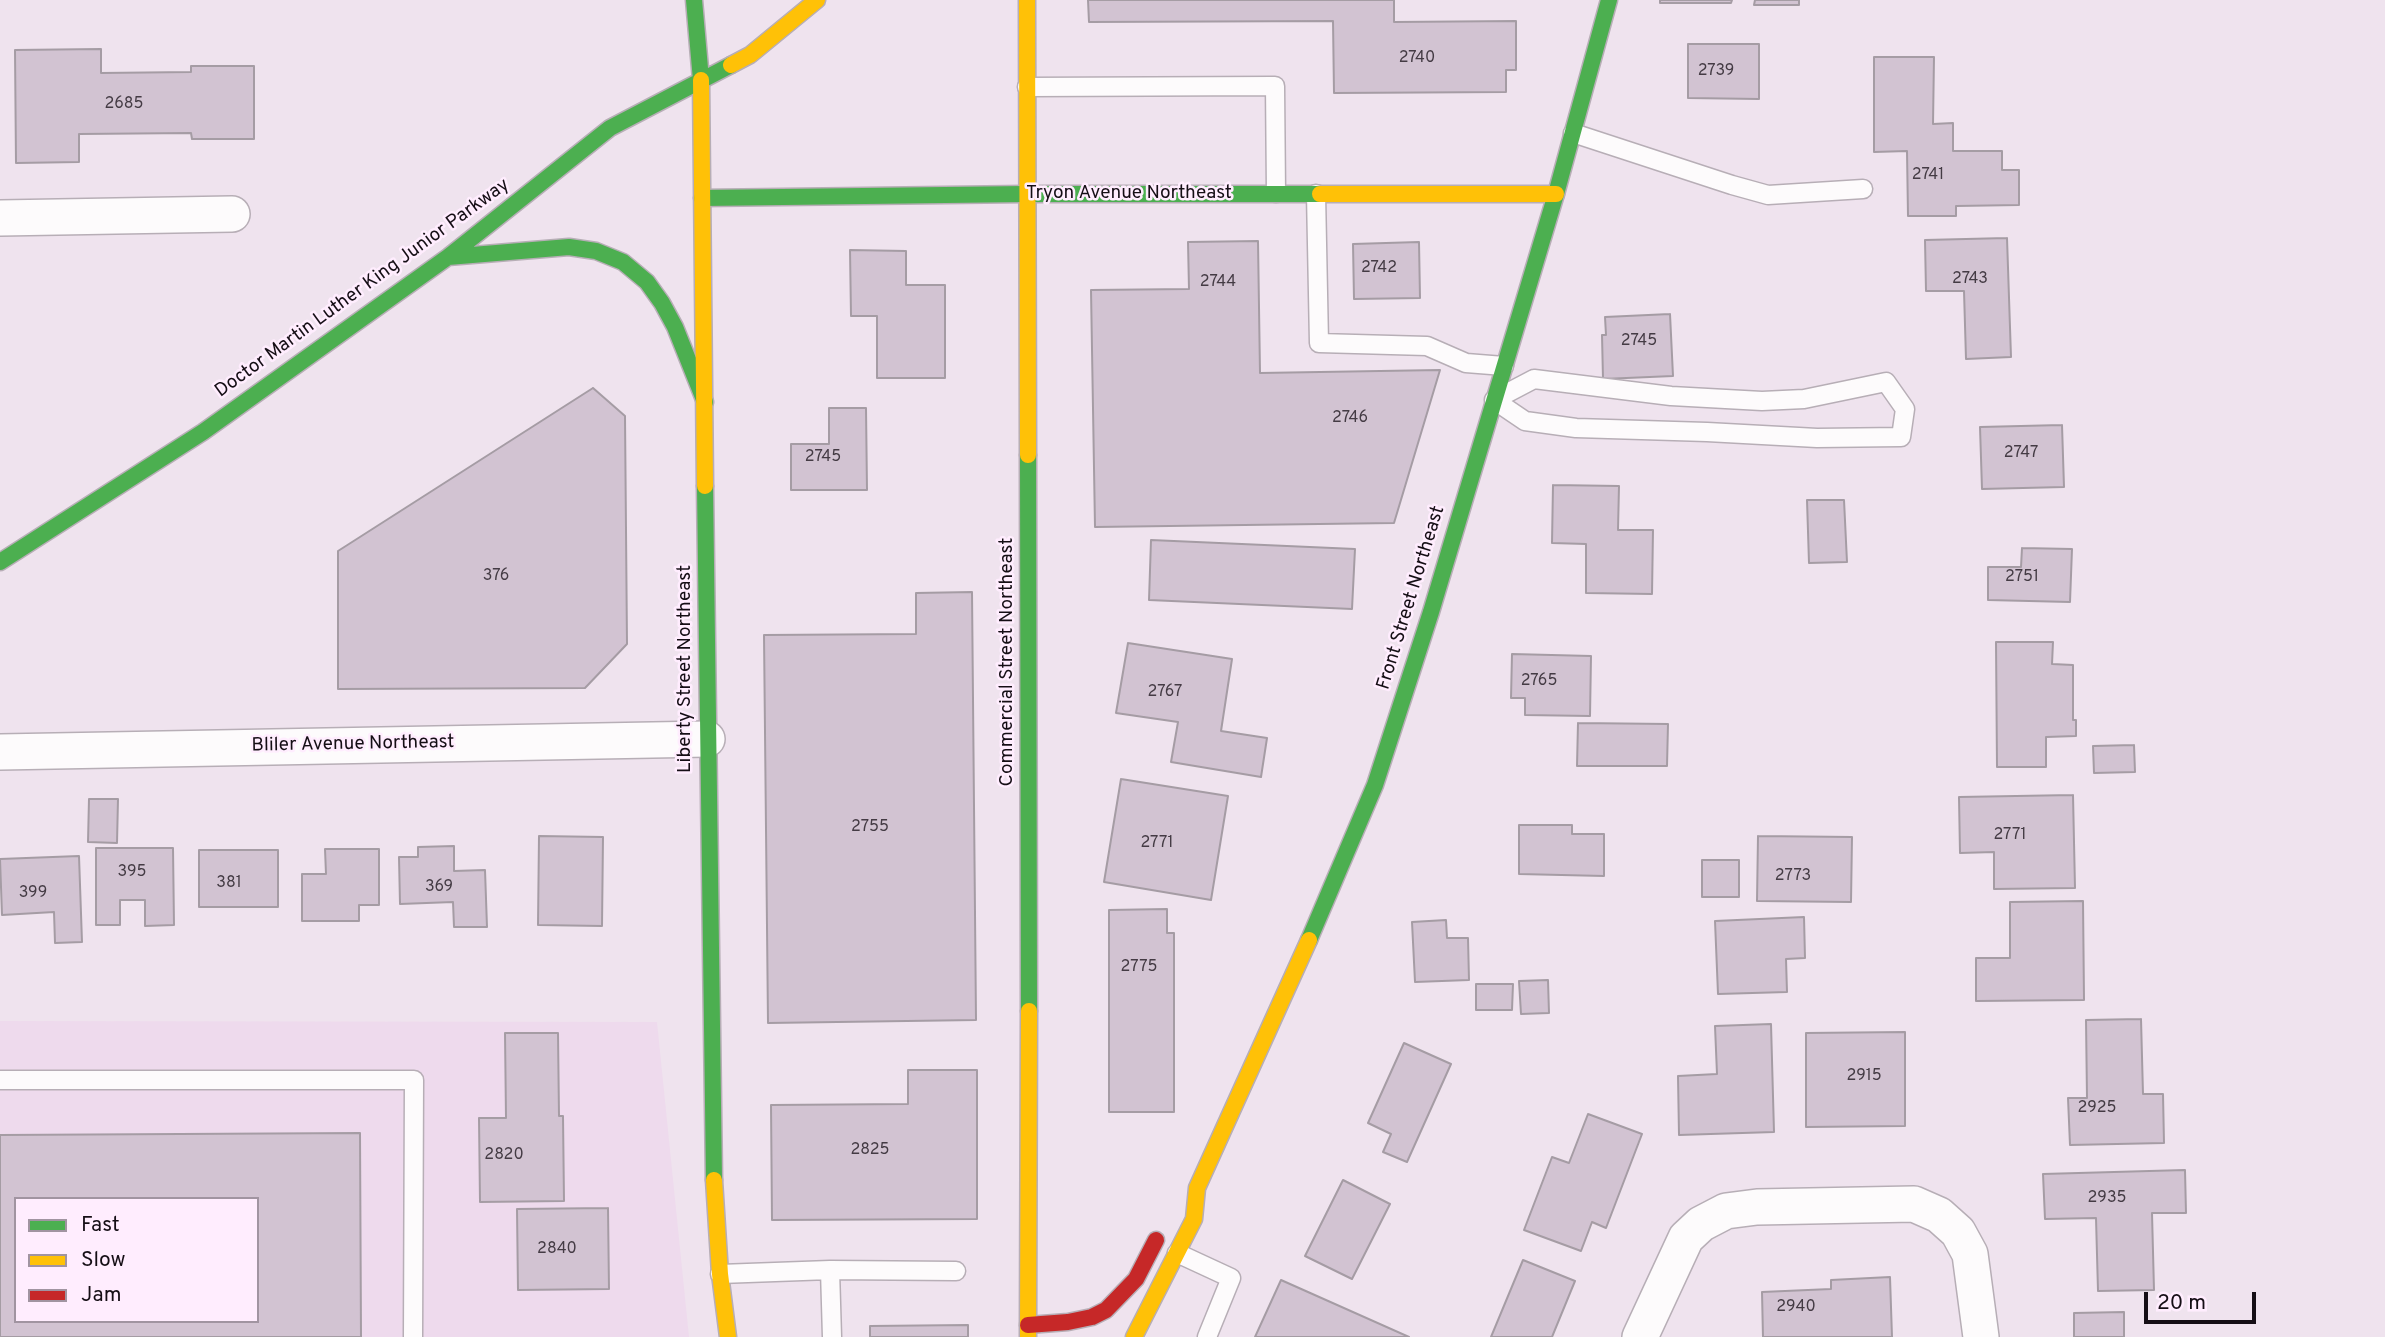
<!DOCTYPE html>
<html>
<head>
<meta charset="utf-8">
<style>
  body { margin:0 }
  #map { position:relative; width:2385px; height:1337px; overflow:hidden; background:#efe3ee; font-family:Overpass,sans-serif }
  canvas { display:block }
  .legend { position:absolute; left:14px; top:1197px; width:245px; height:126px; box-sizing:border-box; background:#ffedfe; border:2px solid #a194a1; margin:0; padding:9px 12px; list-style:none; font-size:21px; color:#150e15 }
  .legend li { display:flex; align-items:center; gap:14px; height:35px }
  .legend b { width:35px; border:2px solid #a194a1 }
  .scale { position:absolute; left:2144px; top:1292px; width:112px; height:32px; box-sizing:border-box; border:4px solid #150e15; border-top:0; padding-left:9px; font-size:21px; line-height:24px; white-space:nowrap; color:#150e15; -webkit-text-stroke:5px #ffedfe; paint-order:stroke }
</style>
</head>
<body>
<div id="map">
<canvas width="2385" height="1337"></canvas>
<ul class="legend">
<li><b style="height:9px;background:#4caf50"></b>Fast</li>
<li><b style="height:9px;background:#ffc107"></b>Slow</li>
<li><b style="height:9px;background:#c62828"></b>Jam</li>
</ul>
<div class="scale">20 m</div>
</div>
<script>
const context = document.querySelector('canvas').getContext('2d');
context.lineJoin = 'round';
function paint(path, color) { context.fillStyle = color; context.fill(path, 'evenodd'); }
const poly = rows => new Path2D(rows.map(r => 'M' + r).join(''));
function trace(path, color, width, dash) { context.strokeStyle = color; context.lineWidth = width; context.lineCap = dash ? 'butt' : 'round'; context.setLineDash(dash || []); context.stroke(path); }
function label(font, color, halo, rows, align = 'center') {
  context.font = font + ' Overpass,sans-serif'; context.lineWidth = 5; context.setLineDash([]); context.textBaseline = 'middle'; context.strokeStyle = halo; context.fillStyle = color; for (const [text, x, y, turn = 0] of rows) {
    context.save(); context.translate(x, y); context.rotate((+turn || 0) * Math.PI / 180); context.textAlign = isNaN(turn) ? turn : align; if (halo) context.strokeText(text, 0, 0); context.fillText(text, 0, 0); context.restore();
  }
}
paint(poly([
  [0,1021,657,1022,689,1337,0,1337],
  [16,1199,257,1199,257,1321,16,1321]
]), '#eedaed');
const building = poly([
  [1088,0,1394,0,1394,22,1516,21,1516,70,1506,70,1506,92,1334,93,1333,21,1089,22,1088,0],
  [1660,0,1732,0,1731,3,1660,3,1660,0],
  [1755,0,1799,0,1799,5,1754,5,1755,0],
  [1688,44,1759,44,1759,99,1688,98,1688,44],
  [101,49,101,73,191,72,191,66,254,66,254,139,192,139,191,133,79,134,79,162,16,163,15,50,101,49],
  [1874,57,1934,57,1933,124,1953,123,1953,151,2002,151,2002,170,2019,170,2019,205,1956,206,1956,216,1908,216,1907,151,1874,152,1874,57],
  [2007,238,2011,357,1966,359,1964,291,1926,291,1925,240,2007,238],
  [1258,241,1260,373,1440,370,1394,523,1095,527,1091,290,1189,289,1188,242,1258,241],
  [1419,242,1420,298,1354,299,1353,244,1419,242],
  [850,250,906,251,906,285,945,285,945,378,877,378,877,316,851,316,850,250],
  [1670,314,1673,376,1603,379,1602,335,1606,335,1605,317,1670,314],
  [593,388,625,416,627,644,585,688,338,689,338,551,593,388],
  [829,408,866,408,867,490,791,490,791,444,829,444,829,408],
  [2062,425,2064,487,1982,489,1980,427,2062,425],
  [1553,485,1619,486,1618,530,1653,530,1652,594,1586,593,1586,544,1552,543,1553,485],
  [1807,500,1844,500,1847,562,1809,563,1807,500],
  [1151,540,1355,549,1352,609,1149,600,1151,540],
  [2022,548,2072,549,2070,602,1988,600,1988,567,2021,567,2022,548],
  [972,592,976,1020,768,1023,764,635,916,634,916,593,972,592],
  [1996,642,2053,642,2052,664,2073,665,2073,720,2076,720,2076,736,2046,737,2046,767,1997,767,1996,642],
  [1128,643,1232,659,1221,731,1267,738,1261,777,1171,762,1178,722,1116,713,1128,643],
  [1512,654,1591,656,1590,716,1525,715,1525,698,1511,698,1512,654],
  [1578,723,1668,724,1667,766,1577,766,1578,723],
  [2134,745,2135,772,2094,773,2093,746,2134,745],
  [1121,779,1228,796,1211,900,1104,882,1121,779],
  [2073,795,2075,888,1994,889,1994,852,1960,853,1959,797,2073,795],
  [89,799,118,799,117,843,88,842,89,799],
  [1519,825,1572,825,1572,834,1604,834,1604,876,1519,874,1519,825],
  [539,836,603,837,602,926,538,925,539,836],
  [1758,836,1852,837,1851,902,1757,901,1758,836],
  [454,846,454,871,485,870,487,927,454,927,453,902,400,904,399,857,418,857,418,847,454,846],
  [96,848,173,848,174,925,145,926,145,900,120,900,120,925,96,925,96,848],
  [325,849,379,849,379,905,359,905,359,921,302,921,302,874,326,874,325,849],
  [199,850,278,850,278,907,199,907,199,850],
  [79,856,82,942,55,943,54,912,2,915,0,859,79,856],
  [1702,860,1739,860,1739,897,1702,897,1702,860],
  [2083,901,2084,1000,1976,1001,1976,958,2010,958,2010,902,2083,901],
  [1167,909,1167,933,1174,933,1174,1112,1109,1112,1109,910,1167,909],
  [1804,917,1805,958,1786,959,1787,992,1718,994,1715,921,1804,917],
  [1446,920,1447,938,1468,938,1469,980,1415,982,1412,922,1446,920],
  [1548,980,1549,1013,1521,1014,1519,981,1548,980],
  [1476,984,1513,984,1512,1010,1476,1010,1476,984],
  [2141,1019,2143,1094,2163,1094,2164,1143,2070,1145,2068,1098,2087,1098,2086,1020,2141,1019],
  [1771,1024,1774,1132,1679,1135,1678,1076,1717,1074,1715,1026,1771,1024],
  [1905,1032,1905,1126,1806,1127,1806,1033,1905,1032],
  [505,1033,558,1033,559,1116,563,1116,564,1201,480,1202,479,1118,506,1118,505,1033],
  [1404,1043,1451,1064,1407,1162,1383,1152,1391,1134,1368,1123,1404,1043],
  [908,1070,977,1070,977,1219,772,1220,771,1105,908,1104,908,1070],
  [1588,1114,1642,1134,1606,1228,1592,1222,1581,1251,1524,1230,1552,1157,1569,1163,1588,1114],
  [360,1133,361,1337,0,1337,0,1135,360,1133],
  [16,1199,257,1199,257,1321,16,1321,16,1199],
  [2185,1170,2186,1213,2152,1213,2154,1290,2098,1291,2096,1218,2045,1219,2043,1174,2185,1170],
  [1343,1180,1390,1204,1352,1279,1305,1256,1343,1180],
  [608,1208,609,1289,518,1290,517,1209,608,1208],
  [1523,1260,1575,1281,1552,1337,1491,1337,1523,1260],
  [1890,1277,1892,1337,1763,1337,1762,1292,1831,1289,1831,1280,1890,1277],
  [1281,1280,1409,1337,1255,1337,1281,1280],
  [2124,1312,2124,1337,2074,1337,2074,1313,2124,1312],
  [968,1325,968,1337,870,1337,870,1326,968,1325]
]);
paint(building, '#d2c3d2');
trace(building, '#a59ca4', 2);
const lane = poly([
  [1027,87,1275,86,1276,193],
  [1573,133,1732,185,1768,195,1863,189],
  [1316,194,1319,343,1427,346,1466,363,1504,366],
  [1534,379,1671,396,1762,401,1804,399,1886,382,1905,409,1901,437,1817,438,1707,432,1576,428,1525,421,1494,400,1534,379],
  [0,1080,414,1080,413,1337],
  [1177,1253,1231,1278,1207,1337],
  [830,1270,956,1271],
  [720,1274,830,1270,832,1337]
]);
const street = poly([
  [0,218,232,214],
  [0,752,707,739],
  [1640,1337,1686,1238,1701,1224,1726,1211,1757,1207,1914,1204,1939,1215,1958,1232,1970,1254,1981,1337]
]);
const fast = poly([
  [694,0,701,80],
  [702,198,1026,194,1320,194],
  [448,257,569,247,596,251,623,262,647,282,662,303,675,327,705,402],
  [1028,455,1029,1011],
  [705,486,714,1180],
  [0,562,203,432,448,257,610,128,731,65],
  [1309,940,1375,785,1431,612,1556,194,1609,0]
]);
const slow = poly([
  [1027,0,1028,455],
  [731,65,750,55,817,0],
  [701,80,705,486],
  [1320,194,1556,194],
  [714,1180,720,1274,728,1337],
  [1028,1337,1029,1011],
  [1134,1337,1194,1219,1197,1188,1309,940]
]);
const jam = poly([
  [1028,1325,1068,1322,1092,1317,1106,1310,1136,1279,1156,1240]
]);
trace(lane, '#b7aeb6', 21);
trace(street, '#b7aeb6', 38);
trace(fast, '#b7aeb6', 19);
trace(slow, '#b7aeb6', 19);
trace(jam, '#b7aeb6', 19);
trace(lane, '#fdfbfc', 18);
trace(street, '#fdfbfc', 35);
trace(fast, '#4caf50', 16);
trace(slow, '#ffc107', 16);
trace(jam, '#c62828', 16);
label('16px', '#443b44', null, [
  ["2740",1417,59],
  ["2739",1716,72],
  ["2685",124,105],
  ["2741",1928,176],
  ["2742",1379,269],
  ["2743",1970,280],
  ["2744",1218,283],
  ["2745",1639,342],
  ["2746",1350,419],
  ["2747",2021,454],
  ["2745",823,458],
  ["376",496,577],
  ["2751",2022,578],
  ["2765",1539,682],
  ["2767",1165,693],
  ["2755",870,828],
  ["2771",2010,836],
  ["2771",1157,844],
  ["395",132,873],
  ["2773",1793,877],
  ["381",229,884],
  ["369",439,888],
  ["399",33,894],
  ["2775",1139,968],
  ["2915",1864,1077],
  ["2925",2097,1109],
  ["2825",870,1151],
  ["2820",504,1156],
  ["2935",2107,1199],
  ["2840",557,1250],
  ["2940",1796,1308]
]);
label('19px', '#150e15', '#ffedfe', [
  ["Tryon Avenue Northeast",1129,194],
  ["Doctor Martin Luther King Junior Parkway",363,289,-36],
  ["Front Street Northeast",1412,598,-73],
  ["Commercial Street Northeast",1008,662,-90],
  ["Liberty Street Northeast",686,669,-90],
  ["Bliler Avenue Northeast",353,745,-1]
]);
</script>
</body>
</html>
